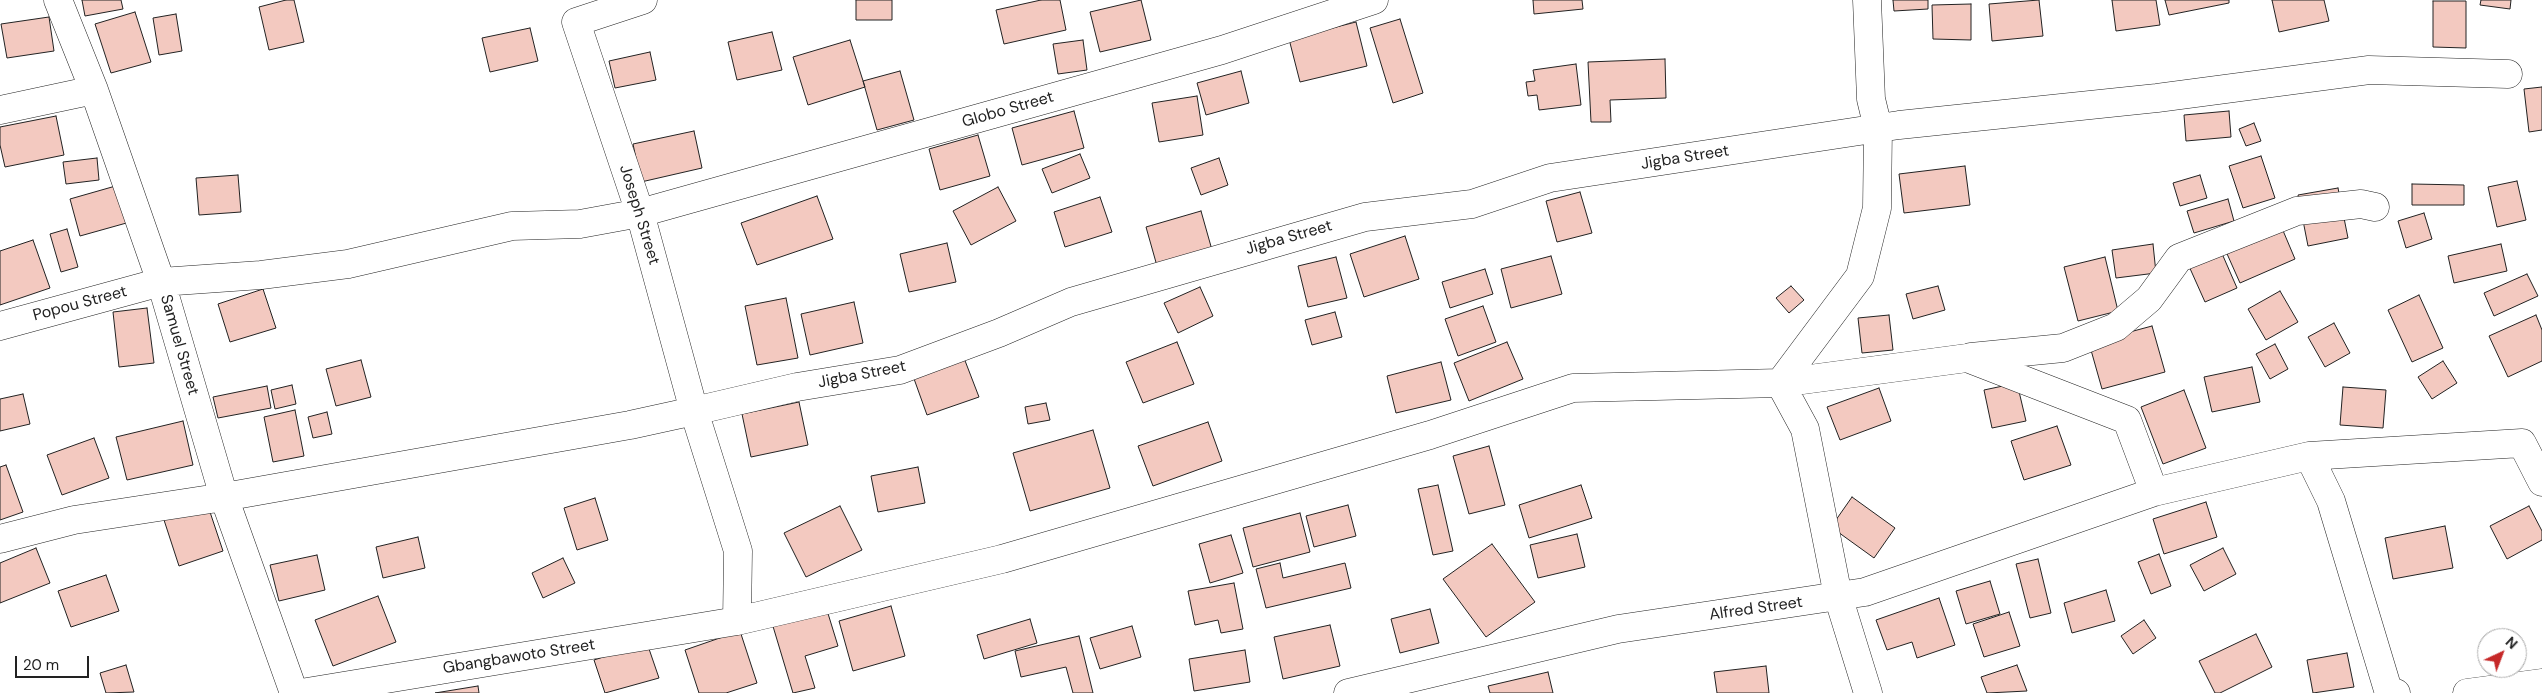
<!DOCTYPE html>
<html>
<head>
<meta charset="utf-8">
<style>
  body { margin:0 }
  #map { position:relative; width:2542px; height:693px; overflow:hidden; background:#fff; font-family:"DM Sans",sans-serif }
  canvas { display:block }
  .north { position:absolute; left:2477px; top:628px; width:50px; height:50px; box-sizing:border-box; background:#fff; border:1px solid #a7a7a7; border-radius:50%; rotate:43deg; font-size:14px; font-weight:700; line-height:20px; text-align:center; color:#222 }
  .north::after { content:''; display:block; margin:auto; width:18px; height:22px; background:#c62828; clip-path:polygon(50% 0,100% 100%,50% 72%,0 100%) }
  .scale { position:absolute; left:15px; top:656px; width:74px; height:22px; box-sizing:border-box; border:2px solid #222; border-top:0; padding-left:6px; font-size:15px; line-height:18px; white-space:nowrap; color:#222; -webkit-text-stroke:4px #fff; paint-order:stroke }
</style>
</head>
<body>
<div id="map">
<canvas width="2542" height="693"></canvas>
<div class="north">N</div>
<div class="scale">20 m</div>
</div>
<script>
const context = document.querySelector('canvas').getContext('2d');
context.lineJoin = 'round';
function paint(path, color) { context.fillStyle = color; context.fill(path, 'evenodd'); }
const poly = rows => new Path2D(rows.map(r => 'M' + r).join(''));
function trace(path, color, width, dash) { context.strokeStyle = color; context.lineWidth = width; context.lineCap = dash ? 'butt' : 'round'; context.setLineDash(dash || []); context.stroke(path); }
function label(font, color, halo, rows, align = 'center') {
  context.font = font + ' "DM Sans",sans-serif'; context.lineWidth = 4; context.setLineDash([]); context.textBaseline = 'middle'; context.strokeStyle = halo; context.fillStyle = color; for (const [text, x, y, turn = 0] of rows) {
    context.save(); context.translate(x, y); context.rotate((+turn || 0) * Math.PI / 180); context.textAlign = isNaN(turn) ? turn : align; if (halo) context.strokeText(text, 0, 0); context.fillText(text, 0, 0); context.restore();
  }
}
const building = poly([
  [82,0,121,0,123,9,85,16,82,0],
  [286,0,294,0,304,42,269,50,259,7,286,0],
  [856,0,892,0,892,20,856,20,856,0],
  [1041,0,1060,0,1066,30,1004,44,996,10,1041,0],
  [1141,0,1151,40,1100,52,1090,12,1141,0],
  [1533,0,1582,0,1583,9,1534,14,1533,0],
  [1893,0,1928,0,1928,9,1894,11,1893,0],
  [2039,0,2043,36,1992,41,1989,4,2039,0],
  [2112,0,2156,0,2160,25,2116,31,2112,0],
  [2165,0,2229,0,2229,3,2169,15,2165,0],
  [2272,0,2324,0,2329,21,2279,32,2272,0],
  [2481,0,2511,0,2510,9,2480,5,2481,0],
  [2433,1,2466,1,2466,48,2433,47,2433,1],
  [1971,4,1971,40,1933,39,1932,5,1971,4],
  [135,12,151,62,111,73,95,24,135,12],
  [176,14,182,51,159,55,153,18,176,14],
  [49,17,54,51,7,58,1,24,49,17],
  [1400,19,1423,93,1393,103,1370,28,1400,19],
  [1356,22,1367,66,1300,82,1289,39,1356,22],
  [530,28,538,61,490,72,482,38,530,28],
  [772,32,782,70,737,80,728,42,772,32],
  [850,40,865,87,808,105,793,57,850,40],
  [1083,40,1087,70,1058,74,1053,44,1083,40],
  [650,52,656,80,615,88,609,61,650,52],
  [1665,59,1666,98,1610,100,1611,122,1591,122,1588,62,1665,59],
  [1576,64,1581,105,1539,110,1537,95,1528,96,1526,82,1535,81,1533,70,1576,64],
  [900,71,914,120,877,130,863,81,900,71],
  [1241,71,1249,103,1206,115,1197,83,1241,71],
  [2542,87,2542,130,2529,132,2524,89,2542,87],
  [1197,96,1203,135,1159,142,1152,103,1197,96],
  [1074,111,1084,148,1022,165,1012,128,1074,111],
  [2229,111,2231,137,2186,141,2184,115,2229,111],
  [56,116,64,155,5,167,0,145,0,127,56,116],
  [2254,123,2261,141,2246,146,2239,129,2254,123],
  [694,131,702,168,641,182,633,144,694,131],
  [978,135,990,176,940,190,929,149,978,135],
  [1080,154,1090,178,1052,193,1042,169,1080,154],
  [2261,156,2275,198,2243,208,2229,166,2261,156],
  [97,158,99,180,66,184,63,162,97,158],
  [1219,158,1228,185,1201,195,1191,168,1219,158],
  [1965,166,1970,205,1904,213,1899,174,1965,166],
  [238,175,241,212,199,215,196,178,238,175],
  [2200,175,2207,198,2180,206,2173,183,2200,175],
  [2517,181,2526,220,2497,227,2488,187,2517,181],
  [2412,184,2464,185,2464,205,2412,205,2412,184],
  [119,185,130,222,80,236,70,199,119,185],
  [998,187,1016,221,971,245,953,211,998,187],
  [2338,188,2348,238,2308,246,2298,195,2338,188],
  [1580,192,1592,233,1557,242,1546,201,1580,192],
  [817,196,833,239,757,265,741,223,817,196],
  [1100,197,1112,232,1065,247,1054,212,1100,197],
  [2228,199,2234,221,2194,233,2187,211,2228,199],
  [1201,211,1212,250,1157,266,1146,227,1201,211],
  [2424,213,2432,239,2406,248,2398,221,2424,213],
  [2276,214,2295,259,2240,283,2220,238,2276,214],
  [67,229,78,267,61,272,50,234,67,229],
  [1405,236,1419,279,1364,297,1350,254,1405,236],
  [33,240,50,288,0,305,0,251,33,240],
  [947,243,956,282,909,292,900,254,947,243],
  [2153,244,2156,273,2116,278,2112,250,2153,244],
  [2501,244,2507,271,2454,283,2448,256,2501,244],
  [2220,249,2237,288,2205,302,2188,264,2220,249],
  [1551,256,1562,294,1511,308,1501,269,1551,256],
  [1336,257,1347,298,1308,307,1298,266,1336,257],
  [2105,257,2118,311,2078,321,2064,267,2105,257],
  [1485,269,1493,294,1450,308,1442,282,1485,269],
  [2527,274,2538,296,2494,316,2484,293,2527,274],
  [1791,286,1804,300,1789,313,1776,298,1791,286],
  [1938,286,1945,310,1913,319,1906,294,1938,286],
  [1200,287,1213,316,1178,333,1164,303,1200,287],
  [263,289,276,328,230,342,218,304,263,289],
  [2280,291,2298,322,2266,340,2248,309,2280,291],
  [2419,295,2443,348,2412,362,2388,310,2419,295],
  [786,298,798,358,757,365,745,306,786,298],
  [854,302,863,343,810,355,801,314,854,302],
  [1483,306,1496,342,1458,356,1445,319,1483,306],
  [147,308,154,363,119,367,113,312,147,308],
  [1335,312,1342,337,1312,345,1305,320,1335,312],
  [1889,315,1893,350,1862,353,1858,318,1889,315],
  [2536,315,2542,330,2542,361,2508,377,2489,336,2536,315],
  [2334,323,2350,353,2325,367,2308,337,2334,323],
  [2152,326,2165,372,2102,389,2089,343,2152,326],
  [1177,342,1194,384,1143,403,1126,362,1177,342],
  [1507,342,1523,379,1469,401,1454,363,1507,342],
  [2275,344,2288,369,2270,379,2256,354,2275,344],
  [964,358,979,397,927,415,913,376,964,358],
  [361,360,371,397,336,406,326,369,361,360],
  [2443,361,2457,383,2432,399,2418,377,2443,361],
  [1441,362,1451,400,1396,413,1387,376,1441,362],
  [2252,367,2260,402,2212,412,2204,377,2252,367],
  [2017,383,2026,421,1992,428,1984,390,2017,383],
  [292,385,296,404,275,409,271,390,292,385],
  [267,386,271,408,218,418,213,397,267,386],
  [2343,387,2386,390,2383,428,2340,425,2343,387],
  [1879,388,1891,421,1840,440,1827,407,1879,388],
  [2184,390,2206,448,2163,464,2141,407,2184,390],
  [23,394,30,424,0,431,0,399,23,394],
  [799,402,808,445,751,457,742,414,799,402],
  [1046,403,1050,420,1028,424,1025,407,1046,403],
  [295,410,304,456,273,462,264,417,295,410],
  [327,412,332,434,313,438,308,417,327,412],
  [183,421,193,465,127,480,116,437,183,421],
  [1208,422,1222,461,1153,486,1138,446,1208,422],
  [2057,426,2071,465,2024,480,2011,441,2057,426],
  [1093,430,1110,488,1030,511,1013,453,1093,430],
  [94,438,109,478,62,495,47,455,94,438],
  [1489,446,1505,505,1469,514,1453,456,1489,446],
  [6,465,23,512,0,520,0,467,6,465],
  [918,467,925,503,878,512,871,476,918,467],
  [1438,485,1453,551,1433,555,1418,489,1438,485],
  [1581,485,1592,518,1529,538,1519,505,1581,485],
  [1852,497,1895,528,1874,558,1831,527,1852,497],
  [595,498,608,540,577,550,564,508,595,498],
  [2206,502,2217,537,2164,554,2153,519,2206,502],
  [1348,505,1356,536,1314,547,1306,516,1348,505],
  [208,506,223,551,179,566,164,520,208,506],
  [840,506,862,550,806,577,784,533,840,506],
  [2529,506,2542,531,2542,540,2507,559,2490,526,2529,506],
  [1300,513,1310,552,1253,567,1243,528,1300,513],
  [2445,526,2453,568,2393,579,2385,538,2445,526],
  [1577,534,1585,567,1538,578,1530,545,1577,534],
  [1231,535,1243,573,1210,583,1199,544,1231,535],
  [418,537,425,568,383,578,376,547,418,537],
  [1492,544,1535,602,1486,637,1443,579,1492,544],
  [36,548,50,583,0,603,0,563,36,548],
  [2223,548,2236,574,2204,591,2190,565,2223,548],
  [2159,554,2171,586,2151,594,2138,562,2159,554],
  [317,555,325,590,279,601,270,565,317,555],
  [563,558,575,583,543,598,532,573,563,558],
  [2038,559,2051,613,2030,618,2016,564,2038,559],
  [1280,563,1283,578,1345,563,1351,588,1266,608,1256,569,1280,563],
  [106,575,119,611,71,627,58,591,106,575],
  [1990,581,2000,614,1966,624,1956,591,1990,581],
  [1234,583,1243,629,1221,633,1218,620,1195,625,1188,591,1234,583],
  [2106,590,2115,621,2072,633,2064,603,2106,590],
  [378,596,396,642,333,666,315,620,378,596],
  [1939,598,1955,645,1917,658,1912,642,1887,650,1876,620,1939,598],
  [891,606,905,656,853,671,839,621,891,606],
  [826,607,838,646,805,656,815,688,793,693,772,623,826,607],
  [1430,609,1439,643,1400,653,1391,619,1430,609],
  [2009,612,2020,646,1984,657,1973,624,2009,612],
  [1030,619,1037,643,984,659,977,635,1030,619],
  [2144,620,2156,638,2133,654,2121,636,2144,620],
  [1330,625,1340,666,1283,679,1274,637,1330,625],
  [1132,626,1141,657,1100,669,1090,638,1132,626],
  [740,631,757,683,726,693,699,693,685,650,740,631],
  [2256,634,2272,667,2220,693,2215,693,2199,661,2256,634],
  [1079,636,1093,693,1073,693,1066,667,1021,677,1015,651,1079,636],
  [647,643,659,678,605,693,594,660,647,643],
  [1245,650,1250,682,1194,691,1189,659,1245,650],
  [2347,653,2354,687,2313,693,2307,660,2347,653],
  [126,665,134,692,106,693,100,673,126,665],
  [2017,665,2027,691,1987,693,1981,677,2017,665],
  [1766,666,1769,693,1717,693,1714,672,1766,666],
  [1548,672,1553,693,1490,693,1488,686,1548,672],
  [478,686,479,693,435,693,478,686]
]);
paint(building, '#f3c9c0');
trace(building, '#222', 1);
const minor = poly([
  [58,0,94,90,161,282,224,497,294,693],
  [643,0,576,22,640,213,694,411,797,387,900,370,999,333,1071,302,1365,217,1472,204,1550,178,1899,125,2157,98,2369,70,2508,74],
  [0,110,94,90],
  [0,326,161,282,261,275,348,264,512,226,580,224,640,213,1222,50,1374,0],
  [1971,357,2063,348,2116,327,2149,299,2179,258,2297,211,2361,204,2375,207],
  [1780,383,1860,276,1877,208,1878,128,1871,99,1867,0],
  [1780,383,1805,429,1838,596,1868,693],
  [2309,456,2331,501,2388,690,2396,693],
  [0,539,74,520,224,497,630,425,694,411,738,551,737,621,1002,559,1430,435,1573,388,1780,383,1967,358,2127,420,2154,492,2309,456,2522,443,2542,482],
  [301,693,737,621],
  [1348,693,1618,629,1865,592,2154,492],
  [2467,693,2542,683]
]);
trace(minor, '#222', 29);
trace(minor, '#fff', 28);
label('16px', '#222', '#fff', [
  ["Globo Street",1008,110,-16],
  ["Jigba Street",1685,158,-9],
  ["Joseph Street",639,215,73],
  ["Jigba Street",1289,238,-16],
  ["Popou Street",80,304,-15],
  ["Samuel Street",179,345,74],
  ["Jigba Street",862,375,-11],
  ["Alfred Street",1756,609,-8],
  ["Gbangbawoto Street",519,657,-9]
]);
</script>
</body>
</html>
